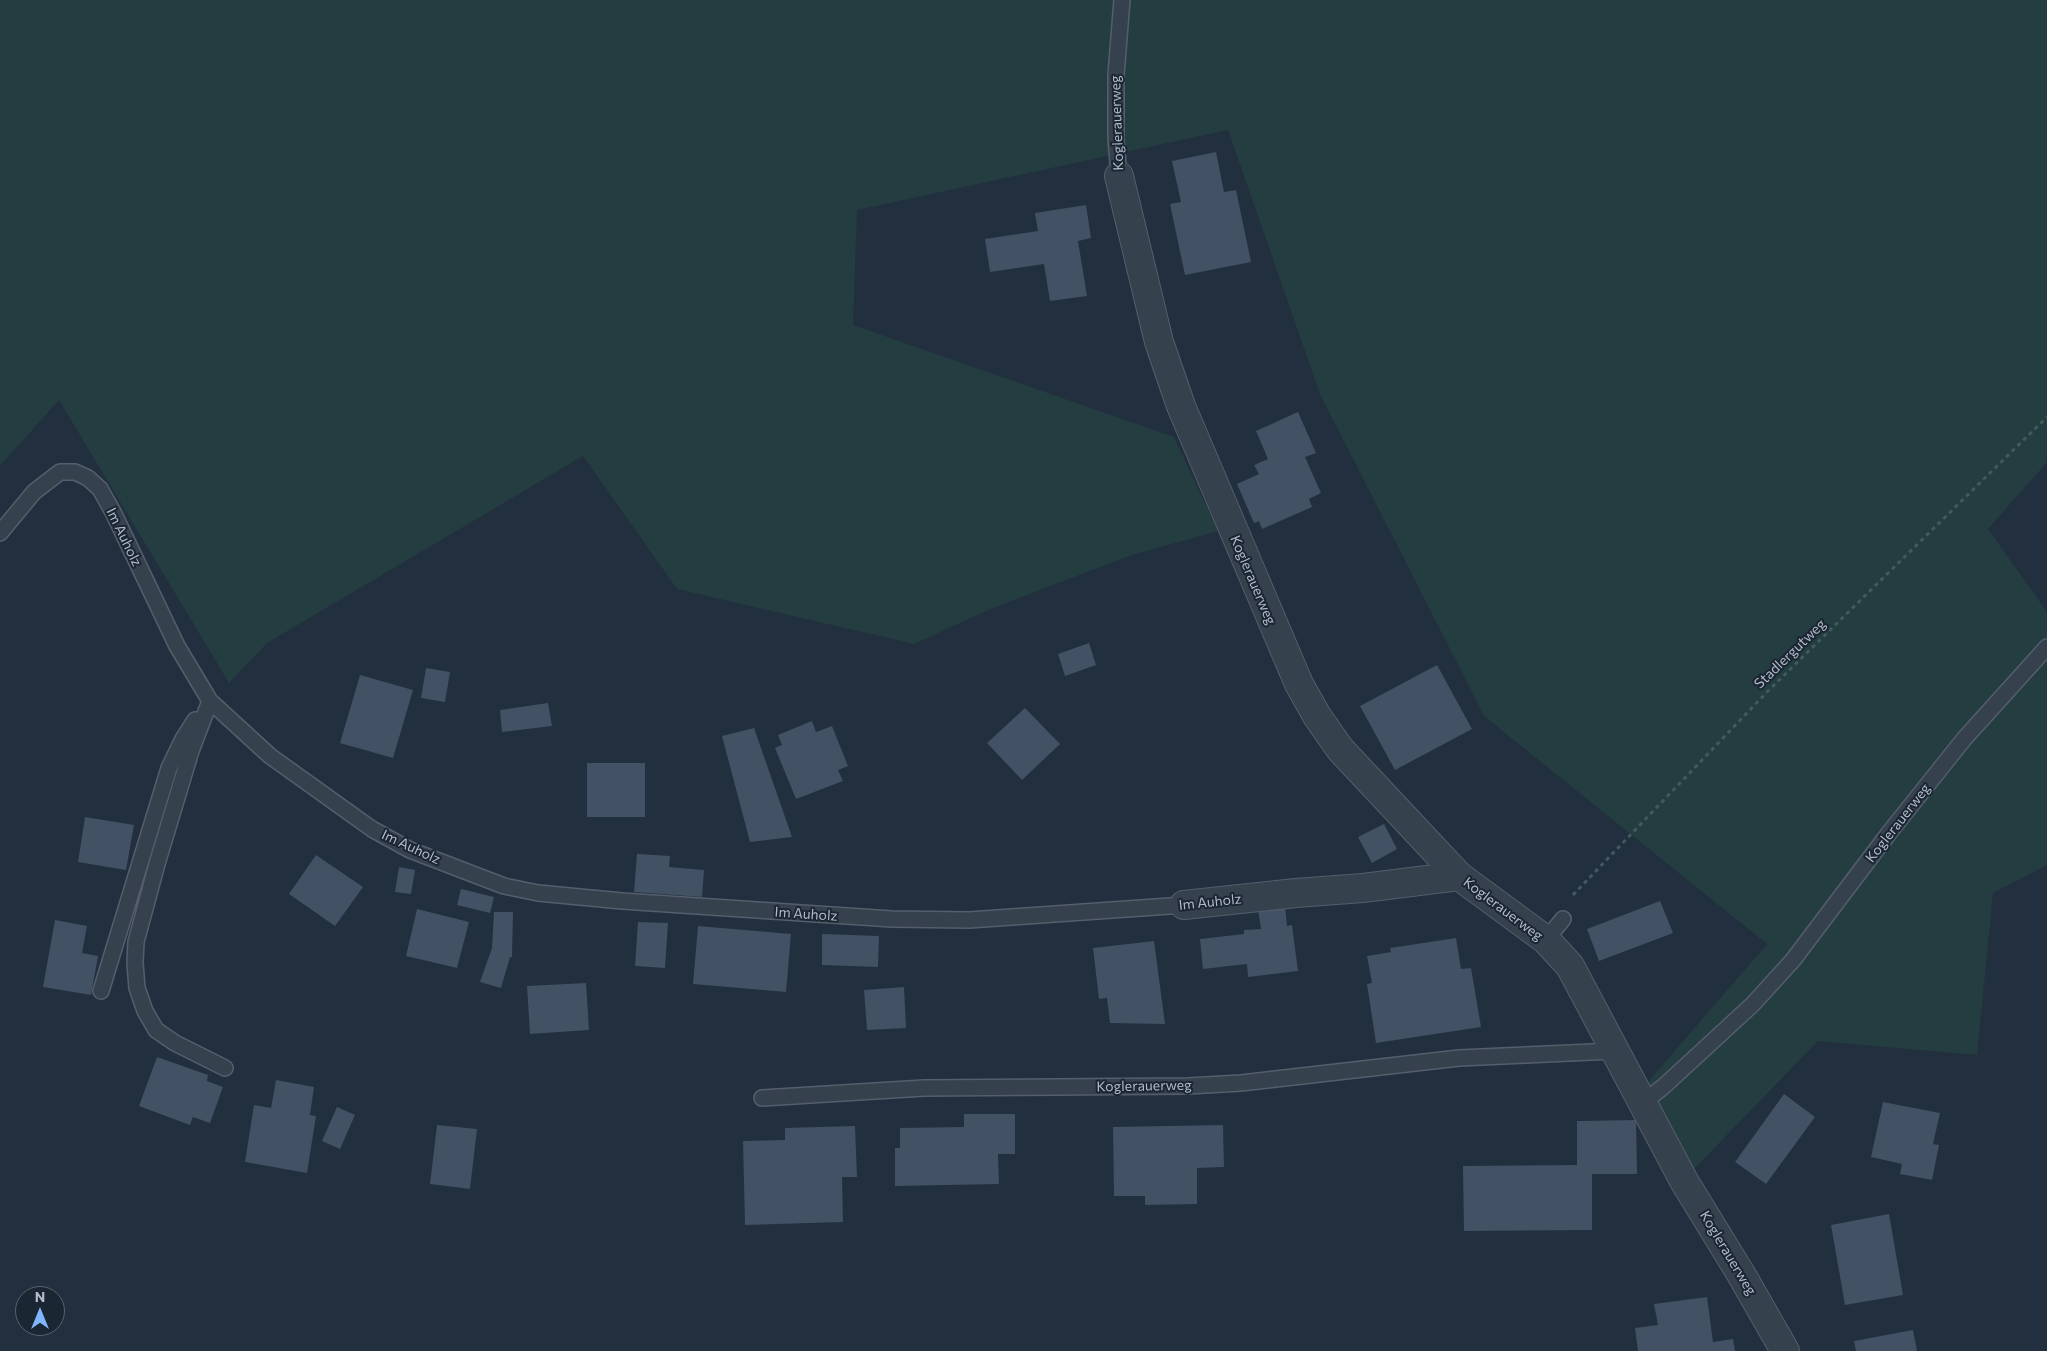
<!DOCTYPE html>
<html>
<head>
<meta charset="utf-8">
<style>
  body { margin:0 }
  #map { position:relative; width:2047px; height:1351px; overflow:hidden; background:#222f3f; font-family:Commissioner,sans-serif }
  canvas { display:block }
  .north { position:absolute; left:15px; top:1286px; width:50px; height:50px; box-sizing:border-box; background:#1b2633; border:1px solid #57626f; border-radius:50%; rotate:0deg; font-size:14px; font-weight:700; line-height:20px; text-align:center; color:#b2bbca }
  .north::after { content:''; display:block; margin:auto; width:18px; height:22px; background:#81b5ff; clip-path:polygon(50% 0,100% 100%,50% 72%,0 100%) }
</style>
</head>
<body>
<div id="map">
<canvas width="2047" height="1351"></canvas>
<div class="north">N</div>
</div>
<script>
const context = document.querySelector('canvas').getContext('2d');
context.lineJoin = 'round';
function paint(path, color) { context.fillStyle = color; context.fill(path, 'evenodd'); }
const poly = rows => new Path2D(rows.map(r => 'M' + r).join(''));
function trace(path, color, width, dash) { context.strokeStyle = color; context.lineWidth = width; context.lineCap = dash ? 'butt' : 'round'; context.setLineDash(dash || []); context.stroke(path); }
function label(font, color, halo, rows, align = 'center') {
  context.font = font + ' Commissioner,sans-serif'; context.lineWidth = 4; context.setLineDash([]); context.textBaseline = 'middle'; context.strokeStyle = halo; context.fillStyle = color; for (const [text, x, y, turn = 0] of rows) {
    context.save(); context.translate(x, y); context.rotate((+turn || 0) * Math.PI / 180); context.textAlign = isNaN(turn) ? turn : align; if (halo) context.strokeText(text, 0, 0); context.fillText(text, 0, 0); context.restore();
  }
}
paint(poly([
  [0,0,2047,0,2047,462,1988,529,2047,612,2047,865,1993,893,1977,1055,1818,1041,1693,1170,1647,1083,1767,944,1484,716,1320,394,1228,130,857,210,853,325,1174,437,1218,531,1129,556,993,608,914,644,677,589,583,456,267,643,229,683,59,400,0,466]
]), '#243d40');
paint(poly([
  [1216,152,1224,192,1236,190,1251,262,1185,275,1170,204,1181,202,1172,161],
  [1086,205,1091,238,1078,241,1087,296,1050,301,1044,264,990,272,985,239,1038,231,1035,213],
  [1298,412,1316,453,1305,457,1321,493,1309,499,1312,507,1262,529,1259,521,1254,523,1237,484,1259,474,1254,465,1268,459,1256,431],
  [1089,643,1096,665,1065,676,1058,654],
  [1437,665,1472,729,1395,770,1360,706],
  [426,668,450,672,445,702,421,698],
  [360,675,413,690,393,758,340,743],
  [548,703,552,726,502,732,500,710],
  [1025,708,1060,744,1022,780,987,743],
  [812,721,816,732,832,726,848,766,838,770,843,781,796,799,775,748,782,745,778,735],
  [754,728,792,837,750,842,722,736],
  [587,763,645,763,645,817,587,817],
  [85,817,134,825,126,870,78,862],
  [1384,824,1397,849,1372,863,1358,837],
  [637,854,670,856,669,867,704,870,702,897,634,892],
  [316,855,363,887,335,926,289,894],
  [399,867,415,870,411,894,395,892],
  [461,889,494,897,490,913,457,905],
  [1660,901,1673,933,1599,961,1587,929],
  [1285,906,1287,926,1292,925,1298,971,1248,977,1247,964,1203,969,1200,939,1244,934,1244,930,1261,929,1258,909],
  [417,909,469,922,457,968,406,956],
  [494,912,513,912,512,957,510,957,501,988,480,982,492,948],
  [55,920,87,926,82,953,98,956,91,995,43,987],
  [638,922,668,923,665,968,635,966],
  [698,926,791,934,786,992,693,984],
  [822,934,879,936,878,967,822,965],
  [1456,938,1461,969,1471,968,1481,1027,1376,1043,1367,984,1372,983,1367,956,1391,952,1390,948],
  [1154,941,1165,1024,1110,1023,1107,998,1099,999,1093,948],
  [586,983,589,1030,530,1034,527,986],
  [904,987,906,1028,867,1030,864,990],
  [157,1057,208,1075,207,1081,223,1087,210,1123,193,1117,190,1125,139,1106],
  [276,1080,314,1087,310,1115,316,1116,307,1173,245,1162,254,1105,271,1108],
  [1784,1094,1815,1117,1766,1184,1735,1162],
  [1883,1102,1940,1113,1933,1144,1939,1145,1932,1180,1900,1174,1902,1164,1871,1157],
  [337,1107,355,1115,340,1149,322,1141],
  [964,1114,1015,1114,1015,1154,998,1154,999,1184,895,1186,895,1148,900,1148,900,1128,964,1127],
  [1636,1120,1637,1174,1592,1174,1592,1230,1464,1231,1463,1166,1577,1165,1577,1121],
  [437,1125,477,1129,470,1189,430,1184],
  [1223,1125,1224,1167,1197,1168,1197,1204,1145,1205,1145,1196,1114,1196,1113,1127],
  [855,1126,857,1177,842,1177,843,1222,745,1225,743,1141,785,1140,785,1128],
  [1889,1214,1903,1295,1845,1305,1831,1225],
  [1707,1297,1713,1342,1733,1339,1735,1351,1638,1351,1635,1328,1658,1325,1654,1304],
  [1913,1330,1917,1351,1856,1351,1854,1341]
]), '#425163');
const service = poly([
  [1119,176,1116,139,1116,75,1122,0],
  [0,533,34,492,60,472,75,472,88,478,100,489,113,512,177,646,210,701,270,756,372,829,410,850,504,886,538,893,622,901,892,919,969,920,1184,905],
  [210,701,191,751,157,864,136,942,135,963,137,988,145,1011,156,1030,175,1043,225,1068],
  [1546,940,1563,919],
  [101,991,169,768,183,739,195,720],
  [762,1098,924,1088,1188,1086,1241,1083,1459,1058,1614,1051],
  [1642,1103,1663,1087,1753,1004,1793,960,1889,833,1964,739,2047,647]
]);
const minor = poly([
  [1119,176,1159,342,1181,406,1299,684,1317,716,1340,749,1459,876,1546,940,1570,966,1684,1181,1741,1274,1785,1351],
  [1184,905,1296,893,1363,888,1459,876]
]);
trace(service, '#545e6c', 18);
trace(minor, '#545e6c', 30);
trace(poly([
  [1573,895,1767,692,2047,417]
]), '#425a5d', 3, [4, 4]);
trace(service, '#36414e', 15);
trace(minor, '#36414e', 28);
label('14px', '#b2bbca', '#1b2633', [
  ["Koglerauerweg",1117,123,-92],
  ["Im Auholz",124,537,64],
  ["Koglerauerweg",1253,580,67],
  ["Stadlergutweg",1790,654,-44],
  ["Koglerauerweg",1898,823,-52],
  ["Im Auholz",411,847,25],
  ["Im Auholz",1210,902,-6],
  ["Koglerauerweg",1503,909,37],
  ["Im Auholz",806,914,4],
  ["Koglerauerweg",1144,1086,-1],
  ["Koglerauerweg",1728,1253,59]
]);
</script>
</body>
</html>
